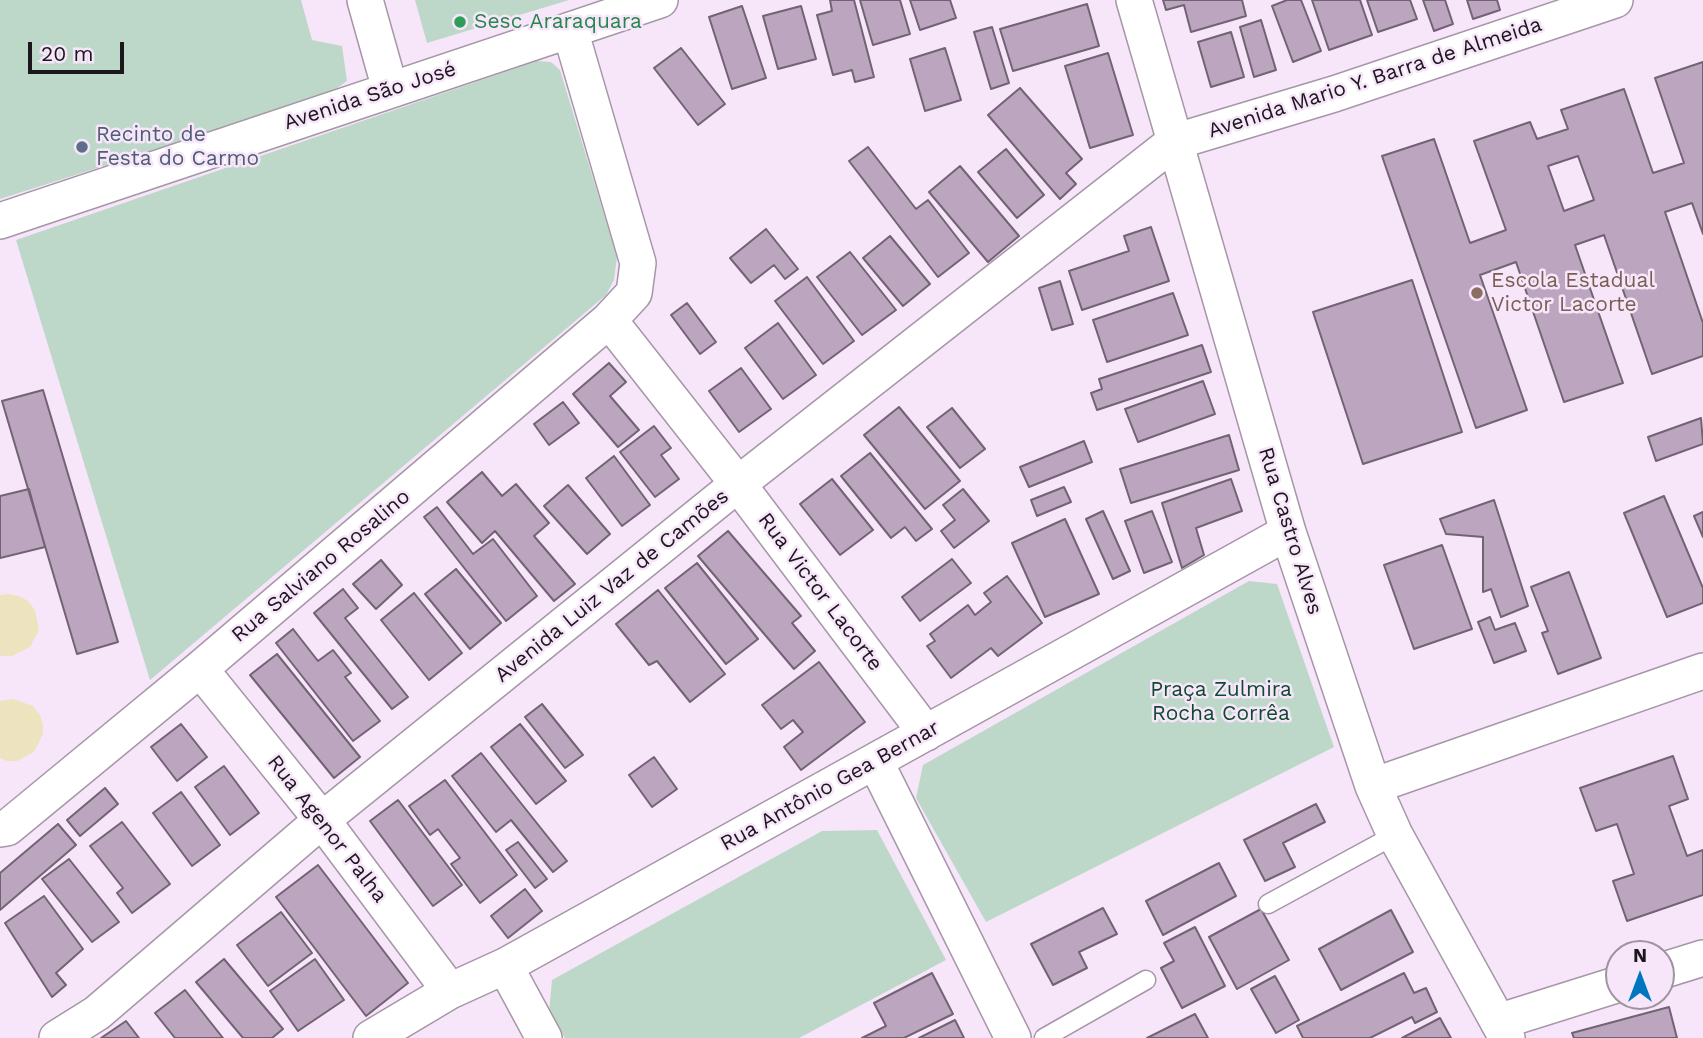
<!DOCTYPE html>
<html>
<head>
<meta charset="utf-8">
<style>
  body { margin:0 }
  #map { position:relative; width:1703px; height:1038px; overflow:hidden; background:#f7e6f9; font-family:"Work Sans",sans-serif }
  canvas { display:block }
  .north { position:absolute; left:1605px; top:940px; width:70px; height:70px; box-sizing:border-box; background:#f7e6f9; border:2px solid #9f93a1; border-radius:50%; rotate:0deg; font-size:19px; font-weight:700; line-height:28px; text-align:center; color:#1c161d }
  .north::after { content:''; display:block; margin:auto; width:24px; height:32px; background:#0275bf; clip-path:polygon(50% 0,100% 100%,50% 72%,0 100%) }
  .scale { position:absolute; left:28px; top:42px; width:96px; height:32px; box-sizing:border-box; border:4px solid #1c161d; border-top:0; padding-left:9px; font-size:21px; line-height:24px; white-space:nowrap; color:#1c161d; -webkit-text-stroke:5px #f7e6f9; paint-order:stroke }
</style>
</head>
<body>
<div id="map">
<canvas width="1703" height="1038"></canvas>
<div class="north">N</div>
<div class="scale">20 m</div>
</div>
<script>
const context = document.querySelector('canvas').getContext('2d');
context.lineJoin = 'round';
function paint(path, color) { context.fillStyle = color; context.fill(path, 'evenodd'); }
const poly = rows => new Path2D(rows.map(r => 'M' + r).join(''));
function trace(path, color, width, dash) { context.strokeStyle = color; context.lineWidth = width; context.lineCap = dash ? 'butt' : 'round'; context.setLineDash(dash || []); context.stroke(path); }
function label(font, color, halo, rows, align = 'center') {
  context.font = font + ' "Work Sans",sans-serif'; context.lineWidth = 5; context.setLineDash([]); context.textBaseline = 'middle'; context.strokeStyle = halo; context.fillStyle = color; for (const [text, x, y, turn = 0] of rows) {
    context.save(); context.translate(x, y); context.rotate((+turn || 0) * Math.PI / 180); context.textAlign = isNaN(turn) ? turn : align; if (halo) context.strokeText(text, 0, 0); context.fillText(text, 0, 0); context.restore();
  }
}
paint(poly([
  [0,0,301,0,312,40,342,46,347,81,329,94,0,199],
  [415,0,569,0,427,43],
  [537,61,551,62,560,70,617,257,614,280,606,295,150,680,16,240],
  [1249,581,1277,584,1334,747,986,922,916,798,923,765],
  [877,830,946,960,799,1038,565,1038,549,1012,552,980,822,831]
]), '#bdd8c8');
paint(poly([
  [8,594,19,596,28,601,35,610,39,630,30,647,12,656,2,656,0,655,0,595],
  [13,699,33,706,40,715,43,725,43,734,34,752,17,761,7,761,0,758,0,701]
]), '#ede3be');
const building = poly([
  [830,0,854,0,874,77,855,82,852,70,833,75,817,15,832,11,830,0],
  [860,0,900,0,910,34,873,45,860,0],
  [910,0,950,0,956,18,920,30,910,0],
  [1163,0,1242,0,1246,16,1191,32,1184,5,1166,10,1163,0],
  [1287,0,1301,0,1321,51,1293,62,1272,6,1287,0],
  [1312,0,1360,0,1372,35,1329,50,1312,0],
  [1367,0,1410,0,1417,19,1378,32,1367,0],
  [1423,0,1445,0,1453,24,1434,31,1423,0],
  [1467,0,1497,0,1500,10,1473,19,1467,0],
  [1087,4,1099,46,1013,71,1000,29,1087,4],
  [742,6,766,78,732,89,709,17,742,6],
  [801,6,816,59,778,69,763,16,801,6],
  [1261,20,1276,70,1254,77,1240,27,1261,20],
  [992,27,1009,83,991,89,974,32,992,27],
  [1231,32,1244,77,1211,87,1198,42,1231,32],
  [681,48,725,104,698,125,654,68,681,48],
  [945,48,961,100,925,111,910,59,945,48],
  [1108,53,1133,135,1090,148,1065,66,1108,53],
  [1703,62,1703,234,1692,203,1665,212,1703,323,1703,356,1652,374,1604,235,1575,245,1623,383,1564,402,1516,262,1480,275,1527,410,1476,428,1382,156,1434,139,1470,243,1506,230,1474,141,1530,122,1537,139,1568,129,1561,110,1624,89,1653,173,1684,163,1655,78,1703,62],
  [1578,156,1594,200,1564,211,1548,166,1578,156],
  [1020,88,1082,159,1066,173,1076,184,1060,199,988,115,1020,88],
  [868,147,916,209,928,200,969,253,938,277,849,161,868,147],
  [1006,149,1044,195,1017,218,978,172,1006,149],
  [960,166,1019,236,988,262,929,192,960,166],
  [1151,227,1169,281,1082,310,1069,271,1129,251,1124,236,1151,227],
  [766,229,798,269,785,279,774,265,751,283,730,258,766,229],
  [890,236,930,284,903,306,863,258,890,236],
  [850,252,896,310,862,335,817,277,850,252],
  [807,277,854,341,823,364,775,301,807,277],
  [1412,280,1462,432,1363,464,1313,312,1412,280],
  [1060,281,1073,324,1052,330,1039,288,1060,281],
  [1173,293,1188,335,1107,362,1093,320,1173,293],
  [687,303,716,342,700,354,671,315,687,303],
  [778,323,816,375,783,399,745,348,778,323],
  [1202,345,1211,372,1097,410,1091,393,1102,389,1099,379,1202,345],
  [609,363,626,382,610,396,639,430,618,447,573,394,609,363],
  [741,368,771,409,739,432,709,391,741,368],
  [1203,381,1215,414,1138,442,1125,409,1203,381],
  [43,390,118,642,77,654,2,401,43,390],
  [563,402,579,423,549,445,534,424,563,402],
  [899,407,960,481,925,509,864,435,899,407],
  [952,408,985,449,960,468,927,427,952,408],
  [1701,418,1703,444,1656,461,1648,437,1701,418],
  [654,426,671,448,661,455,679,479,655,497,620,452,654,426],
  [1229,435,1239,470,1131,503,1120,469,1229,435],
  [1084,441,1092,462,1029,487,1020,467,1084,441],
  [870,453,932,529,916,541,905,527,891,538,841,476,870,453],
  [614,456,650,505,622,526,586,478,614,456],
  [482,472,502,496,516,484,549,523,534,536,575,584,554,601,495,531,482,543,447,502,482,472],
  [832,479,873,530,840,555,800,504,832,479],
  [1231,479,1242,511,1196,528,1204,555,1182,568,1162,503,1231,479],
  [568,485,610,534,587,554,544,506,568,485],
  [1064,487,1071,502,1037,516,1031,500,1064,487],
  [29,489,45,547,0,558,0,496,29,489],
  [963,489,989,521,954,548,941,531,955,520,943,505,963,489],
  [1664,496,1703,588,1703,603,1667,617,1624,513,1664,496],
  [1494,500,1528,606,1501,617,1491,589,1483,592,1483,537,1446,534,1440,519,1494,500],
  [437,507,473,554,493,539,537,596,506,621,424,517,437,507],
  [1103,511,1130,571,1113,579,1086,519,1103,511],
  [1152,511,1172,562,1144,573,1125,521,1152,511],
  [1703,512,1703,537,1694,516,1703,512],
  [1065,519,1099,594,1045,617,1012,543,1065,519],
  [728,531,801,616,792,623,815,651,794,669,698,556,728,531],
  [1442,545,1472,629,1414,649,1384,565,1442,545],
  [952,559,971,583,920,621,902,597,952,559],
  [381,560,402,585,376,609,353,584,381,560],
  [697,563,758,639,726,664,665,588,697,563],
  [456,569,501,623,470,649,425,594,456,569],
  [1569,572,1601,658,1558,674,1542,633,1548,631,1531,587,1569,572],
  [1007,576,1042,623,998,656,991,648,951,678,927,646,935,641,930,634,968,605,975,615,991,602,984,593,1007,576],
  [343,589,358,608,345,618,408,697,392,709,314,613,343,589],
  [658,590,725,674,690,702,657,661,649,665,616,624,658,590],
  [414,593,462,653,429,680,381,620,414,593],
  [1490,617,1495,630,1515,623,1526,651,1494,663,1478,622,1490,617],
  [293,629,318,661,333,650,351,673,345,677,380,721,353,741,276,643,293,629],
  [277,654,360,757,334,778,250,675,277,654],
  [819,662,865,722,801,770,784,747,803,732,793,720,781,729,762,705,819,662],
  [542,704,583,755,565,768,525,717,542,704],
  [181,724,207,757,177,781,151,747,181,724],
  [520,724,566,781,536,804,491,747,520,724],
  [481,753,567,861,553,872,511,820,496,832,452,776,481,753],
  [1673,756,1688,799,1669,806,1687,856,1703,850,1703,895,1627,921,1613,881,1634,874,1617,824,1596,831,1580,788,1673,756],
  [654,757,677,789,652,807,629,775,654,757],
  [224,766,259,813,230,835,195,787,224,766],
  [445,780,517,875,480,903,451,864,460,858,438,829,430,835,409,806,445,780],
  [105,788,118,804,80,836,67,820,105,788],
  [181,792,220,845,192,866,153,813,181,792],
  [398,800,462,885,433,906,370,821,398,800],
  [1316,804,1325,822,1283,843,1295,867,1265,881,1244,840,1316,804],
  [122,822,170,884,132,913,117,893,123,888,90,846,122,822],
  [58,824,76,845,0,910,0,873,58,824],
  [518,842,547,879,535,888,506,850,518,842],
  [69,859,119,922,92,942,42,879,69,859],
  [1219,863,1236,896,1163,935,1146,901,1219,863],
  [318,865,408,983,366,1016,276,897,318,865],
  [525,889,542,911,508,938,491,916,525,889],
  [44,896,83,949,56,973,66,985,52,997,5,923,44,896],
  [1103,908,1117,934,1079,952,1087,968,1053,985,1031,944,1103,908],
  [1261,909,1289,960,1237,989,1209,937,1261,909],
  [1391,910,1413,952,1341,990,1319,949,1391,910],
  [281,912,312,953,268,986,237,945,281,912],
  [1195,927,1225,986,1182,1008,1161,968,1174,961,1164,943,1195,927],
  [224,959,283,1029,272,1038,243,1038,196,982,224,959],
  [315,959,344,1000,298,1031,270,991,315,959],
  [932,973,953,1014,904,1038,862,1038,886,1026,874,1003,932,973],
  [1404,973,1414,993,1426,988,1437,1012,1415,1023,1412,1017,1370,1038,1303,1038,1297,1026,1404,973],
  [1275,976,1299,1020,1276,1033,1251,989,1275,976],
  [185,990,223,1038,175,1038,155,1013,185,990],
  [1669,1007,1677,1038,1574,1038,1572,1033,1669,1007],
  [1195,1014,1208,1038,1147,1038,1195,1014],
  [1440,1018,1451,1038,1402,1038,1440,1018],
  [955,1020,964,1038,919,1038,955,1020],
  [126,1021,139,1038,101,1038,126,1021]
]);
paint(building, '#bca5bf');
trace(building, '#726374', 2);
const lane = poly([
  [1268,904,1395,835],
  [1044,1038,1146,980]
]);
const street = poly([
  [365,0,390,89],
  [1134,0,1288,532,1373,786,1395,835,1507,1038],
  [0,221,660,0],
  [609,320,738,484,926,733],
  [200,669,322,820,450,991],
  [875,761,1013,1038],
  [1373,786,1703,671],
  [0,829,7,828,200,669,609,320,634,293,638,263,570,30],
  [505,966,544,1038],
  [1661,971,1703,958],
  [1498,1022,1619,984],
  [57,1038,97,1013,322,820,738,484,1174,142,1334,94,1615,0],
  [371,1038,450,991,505,966,1288,532]
]);
trace(lane, '#a696a8', 21);
trace(street, '#a696a8', 38);
trace(lane, '#fff', 18);
trace(street, '#fff', 35);
for (const [x, y, r, color] of [
  [460,22,7,"#2e9e5b"],
  [82,147,7,"#5c6f8a"],
  [1477,293,7,"#8d6e63"]
]) { const dot = new Path2D(); dot.arc(x, y, r, 0, 2 * Math.PI); context.fillStyle = color; context.fill(dot); trace(dot, '#f7e6f9', 2.5); }
label('21px', '#27864d', '#f7e6f9', [
  ["Sesc Araraquara",474,22]
], 'left');
label('21px', '#1c161d', '#f7e6f9', [
  ["Avenida Mario Y. Barra de Almeida",1375,78,-18],
  ["Avenida São José",370,96,-18],
  ["Rua Castro Alves",1290,531,73],
  ["Rua Salviano Rosalino",321,566,-40],
  ["Avenida Luiz Vaz de Camões",612,586,-39],
  ["Rua Victor Lacorte",820,592,53],
  ["Rua Antônio Gea Bernar",830,786,-29],
  ["Rua Agenor Palha",327,829,52]
]);
label('21px', '#4e5e75', '#f7e6f9', [
  ["Recinto de",96,135],
  ["Festa do Carmo",96,159]
], 'left');
label('21px', '#785e54', '#f7e6f9', [
  ["Escola Estadual",1491,281],
  ["Victor Lacorte",1491,305]
], 'left');
label('21px', '#0d4a30', '#f7e6f9', [
  ["Praça Zulmira",1221,690],
  ["Rocha Corrêa",1221,714]
]);
</script>
</body>
</html>
